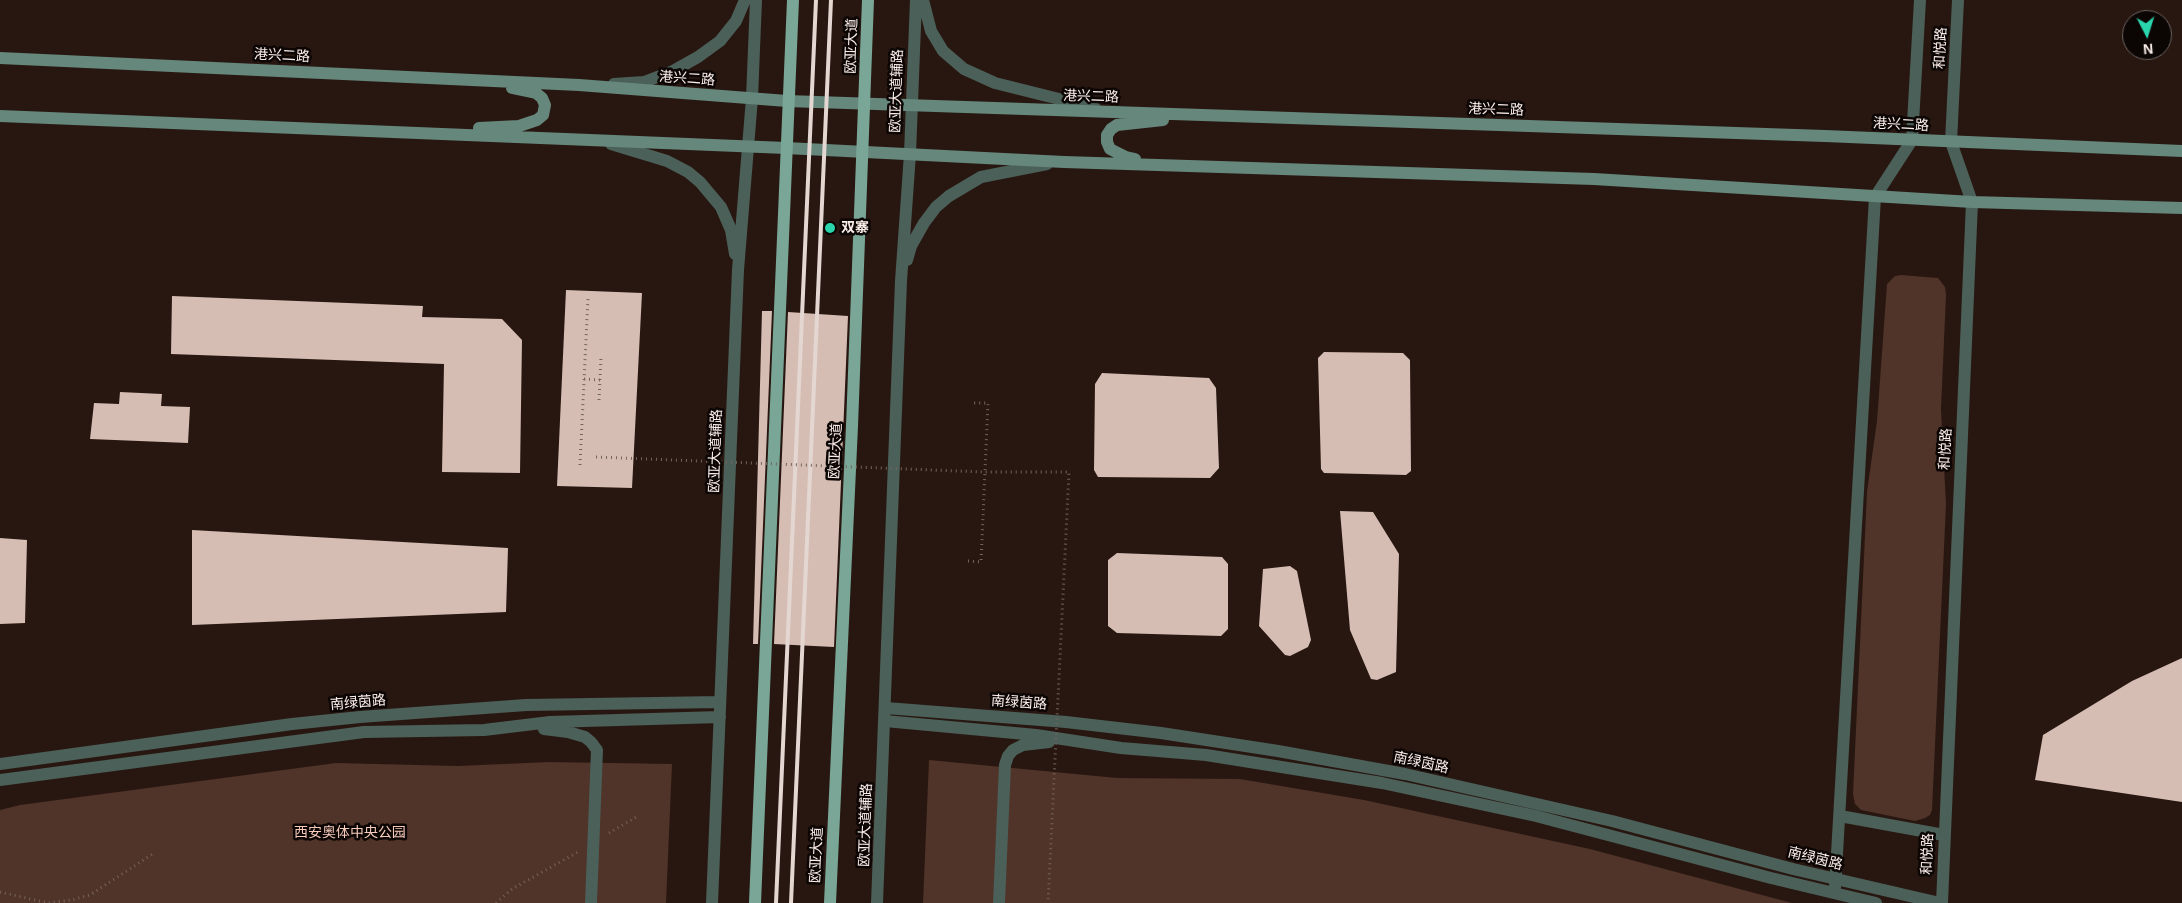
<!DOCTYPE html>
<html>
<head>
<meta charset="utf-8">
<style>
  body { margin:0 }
  #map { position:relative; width:2182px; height:903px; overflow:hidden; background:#281710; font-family:Helvetica,sans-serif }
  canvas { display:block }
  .north { position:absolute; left:2122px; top:10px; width:50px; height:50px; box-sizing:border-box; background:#0b0503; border:1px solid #6b6360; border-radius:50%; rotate:175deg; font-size:14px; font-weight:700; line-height:20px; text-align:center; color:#fcefeb }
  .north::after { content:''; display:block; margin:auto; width:18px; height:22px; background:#2ad5ac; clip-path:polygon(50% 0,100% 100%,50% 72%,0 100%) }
</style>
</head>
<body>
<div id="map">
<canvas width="2182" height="903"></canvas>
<div class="north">N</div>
</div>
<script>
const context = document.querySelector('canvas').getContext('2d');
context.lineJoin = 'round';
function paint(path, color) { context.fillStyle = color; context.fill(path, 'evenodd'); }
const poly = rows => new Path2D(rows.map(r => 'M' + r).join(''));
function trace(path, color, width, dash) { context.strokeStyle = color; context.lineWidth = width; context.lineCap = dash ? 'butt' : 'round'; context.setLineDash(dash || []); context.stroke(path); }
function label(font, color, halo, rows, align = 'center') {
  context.font = font + ' Helvetica,"Noto Sans SC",sans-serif'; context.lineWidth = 5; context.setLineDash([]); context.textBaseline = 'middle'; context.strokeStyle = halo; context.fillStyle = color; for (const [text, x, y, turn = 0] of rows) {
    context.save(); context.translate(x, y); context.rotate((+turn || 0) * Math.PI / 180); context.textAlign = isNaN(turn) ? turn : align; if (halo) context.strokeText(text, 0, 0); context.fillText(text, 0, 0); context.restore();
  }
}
paint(poly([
  [1901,275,1938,278,1945,287,1946,295,1941,409,1946,504,1932,810,1930,815,1925,818,1915,821,1861,810,1855,804,1853,794,1867,492,1877,421,1887,284,1895,276],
  [929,760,1117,778,1240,779,1364,800,1590,849,1792,903,923,903],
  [549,762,672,764,666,903,0,903,0,810,20,805,336,763,458,766]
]), '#503329');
paint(poly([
  [566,290,642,293,632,488,557,486],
  [172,296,423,306,422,317,502,319,522,340,520,473,442,472,444,364,171,354],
  [762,311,772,311,758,644,753,644],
  [788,312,848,316,834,647,774,644],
  [1324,352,1403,353,1410,360,1411,471,1406,475,1324,473,1321,469,1318,358],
  [1102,373,1209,378,1216,388,1219,468,1210,478,1098,477,1094,470,1095,384],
  [120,392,162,394,161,406,190,407,188,443,90,439,94,403,119,404],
  [1340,511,1373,512,1399,554,1396,672,1377,680,1371,679,1350,630],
  [192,530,508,548,506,612,192,625],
  [0,538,27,540,25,623,0,624],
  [1117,553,1222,557,1228,564,1228,629,1221,636,1117,633,1108,626,1108,560],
  [1290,566,1297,571,1311,640,1308,647,1290,656,1285,655,1259,626,1263,569],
  [2182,658,2182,802,2035,780,2043,735,2132,681]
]), '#d5bdb4');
trace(poly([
  [584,379,600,380],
  [599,400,601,357],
  [580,465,588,298],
  [968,561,981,562,988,403,974,403],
  [609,833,636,817],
  [0,892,48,903,71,900,90,895,154,853],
  [496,903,512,889,578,852]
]), '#74645e', 3, [1, 4]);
trace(poly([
  [923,0,931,31,943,51,964,69,995,83,1095,108],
  [614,84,644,82,673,71,698,57,720,41,736,21,745,0],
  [611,144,667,161,688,172,700,182,721,207,731,230,735,254],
  [907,260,911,246,924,223,936,207,949,196,981,177,1047,164],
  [886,708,1066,722,1161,733,1278,751,1405,774,1612,821,1793,869,1940,903],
  [885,721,1036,735,1121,748,1206,755,1382,783,1536,816,1771,878,1876,903],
  [544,729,568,732,585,737,591,742,597,750,591,903],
  [0,764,292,724,360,717,526,705,720,702],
  [0,780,364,732,484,730,550,722,720,717],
  [1840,816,1944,835],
  [1835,888,1875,197,1912,140,1920,0],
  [712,903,738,270,752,98,756,0],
  [877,903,901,281,910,154,916,0],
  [999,903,1005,765,1008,756,1013,750,1023,745,1049,742],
  [1942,903,1972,202,1951,142,1958,0]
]), '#4b6059', 12);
trace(poly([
  [0,58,579,85,787,101,1825,136,2182,151],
  [0,116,786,148,1064,162,1594,179,1972,202,2182,208],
  [479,128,519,126,537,120,543,115,545,105,542,98,536,93,512,88],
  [1135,159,1126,157,1110,149,1107,142,1107,135,1111,129,1117,125,1163,120]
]), '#65877c', 12);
trace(poly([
  [755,903,793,0],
  [830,903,852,426,868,0]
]), '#79a697', 12);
trace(poly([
  [776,903,816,0],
  [791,903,831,0]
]), '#e4d7d2', 4);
trace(poly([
  [596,457,984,472,1069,472,1048,903]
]), '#74645e', 3, [1, 4]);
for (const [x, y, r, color] of [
  [830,228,6,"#2ad5ac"]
]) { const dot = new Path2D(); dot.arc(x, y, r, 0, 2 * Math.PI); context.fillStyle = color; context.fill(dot); trace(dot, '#0b0503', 2); }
label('14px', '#fcefeb', '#0b0503', [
  ["欧亚大道",852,46,-88],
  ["和悦路",1941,48,-87],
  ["港兴二路",282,56,3],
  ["港兴二路",687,79,4],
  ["欧亚大道辅路",897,91,-88],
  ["港兴二路",1091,97,2],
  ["港兴二路",1496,110,2],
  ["港兴二路",1901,125,3],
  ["和悦路",1946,449,-87],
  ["欧亚大道辅路",716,451,-88],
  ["欧亚大道",836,451,-87],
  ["南绿茵路",358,703,-5],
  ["南绿茵路",1019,703,4],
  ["南绿茵路",1421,763,12],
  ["欧亚大道辅路",866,825,-88],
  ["和悦路",1928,854,-88],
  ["欧亚大道",817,855,-87],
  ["南绿茵路",1815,859,14]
]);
label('bold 14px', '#fcefeb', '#0b0503', [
  ["双寨",841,228]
], 'left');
label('14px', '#f7cbbb', '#0b0503', [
  ["西安奥体中央公园",350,833]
]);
</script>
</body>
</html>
